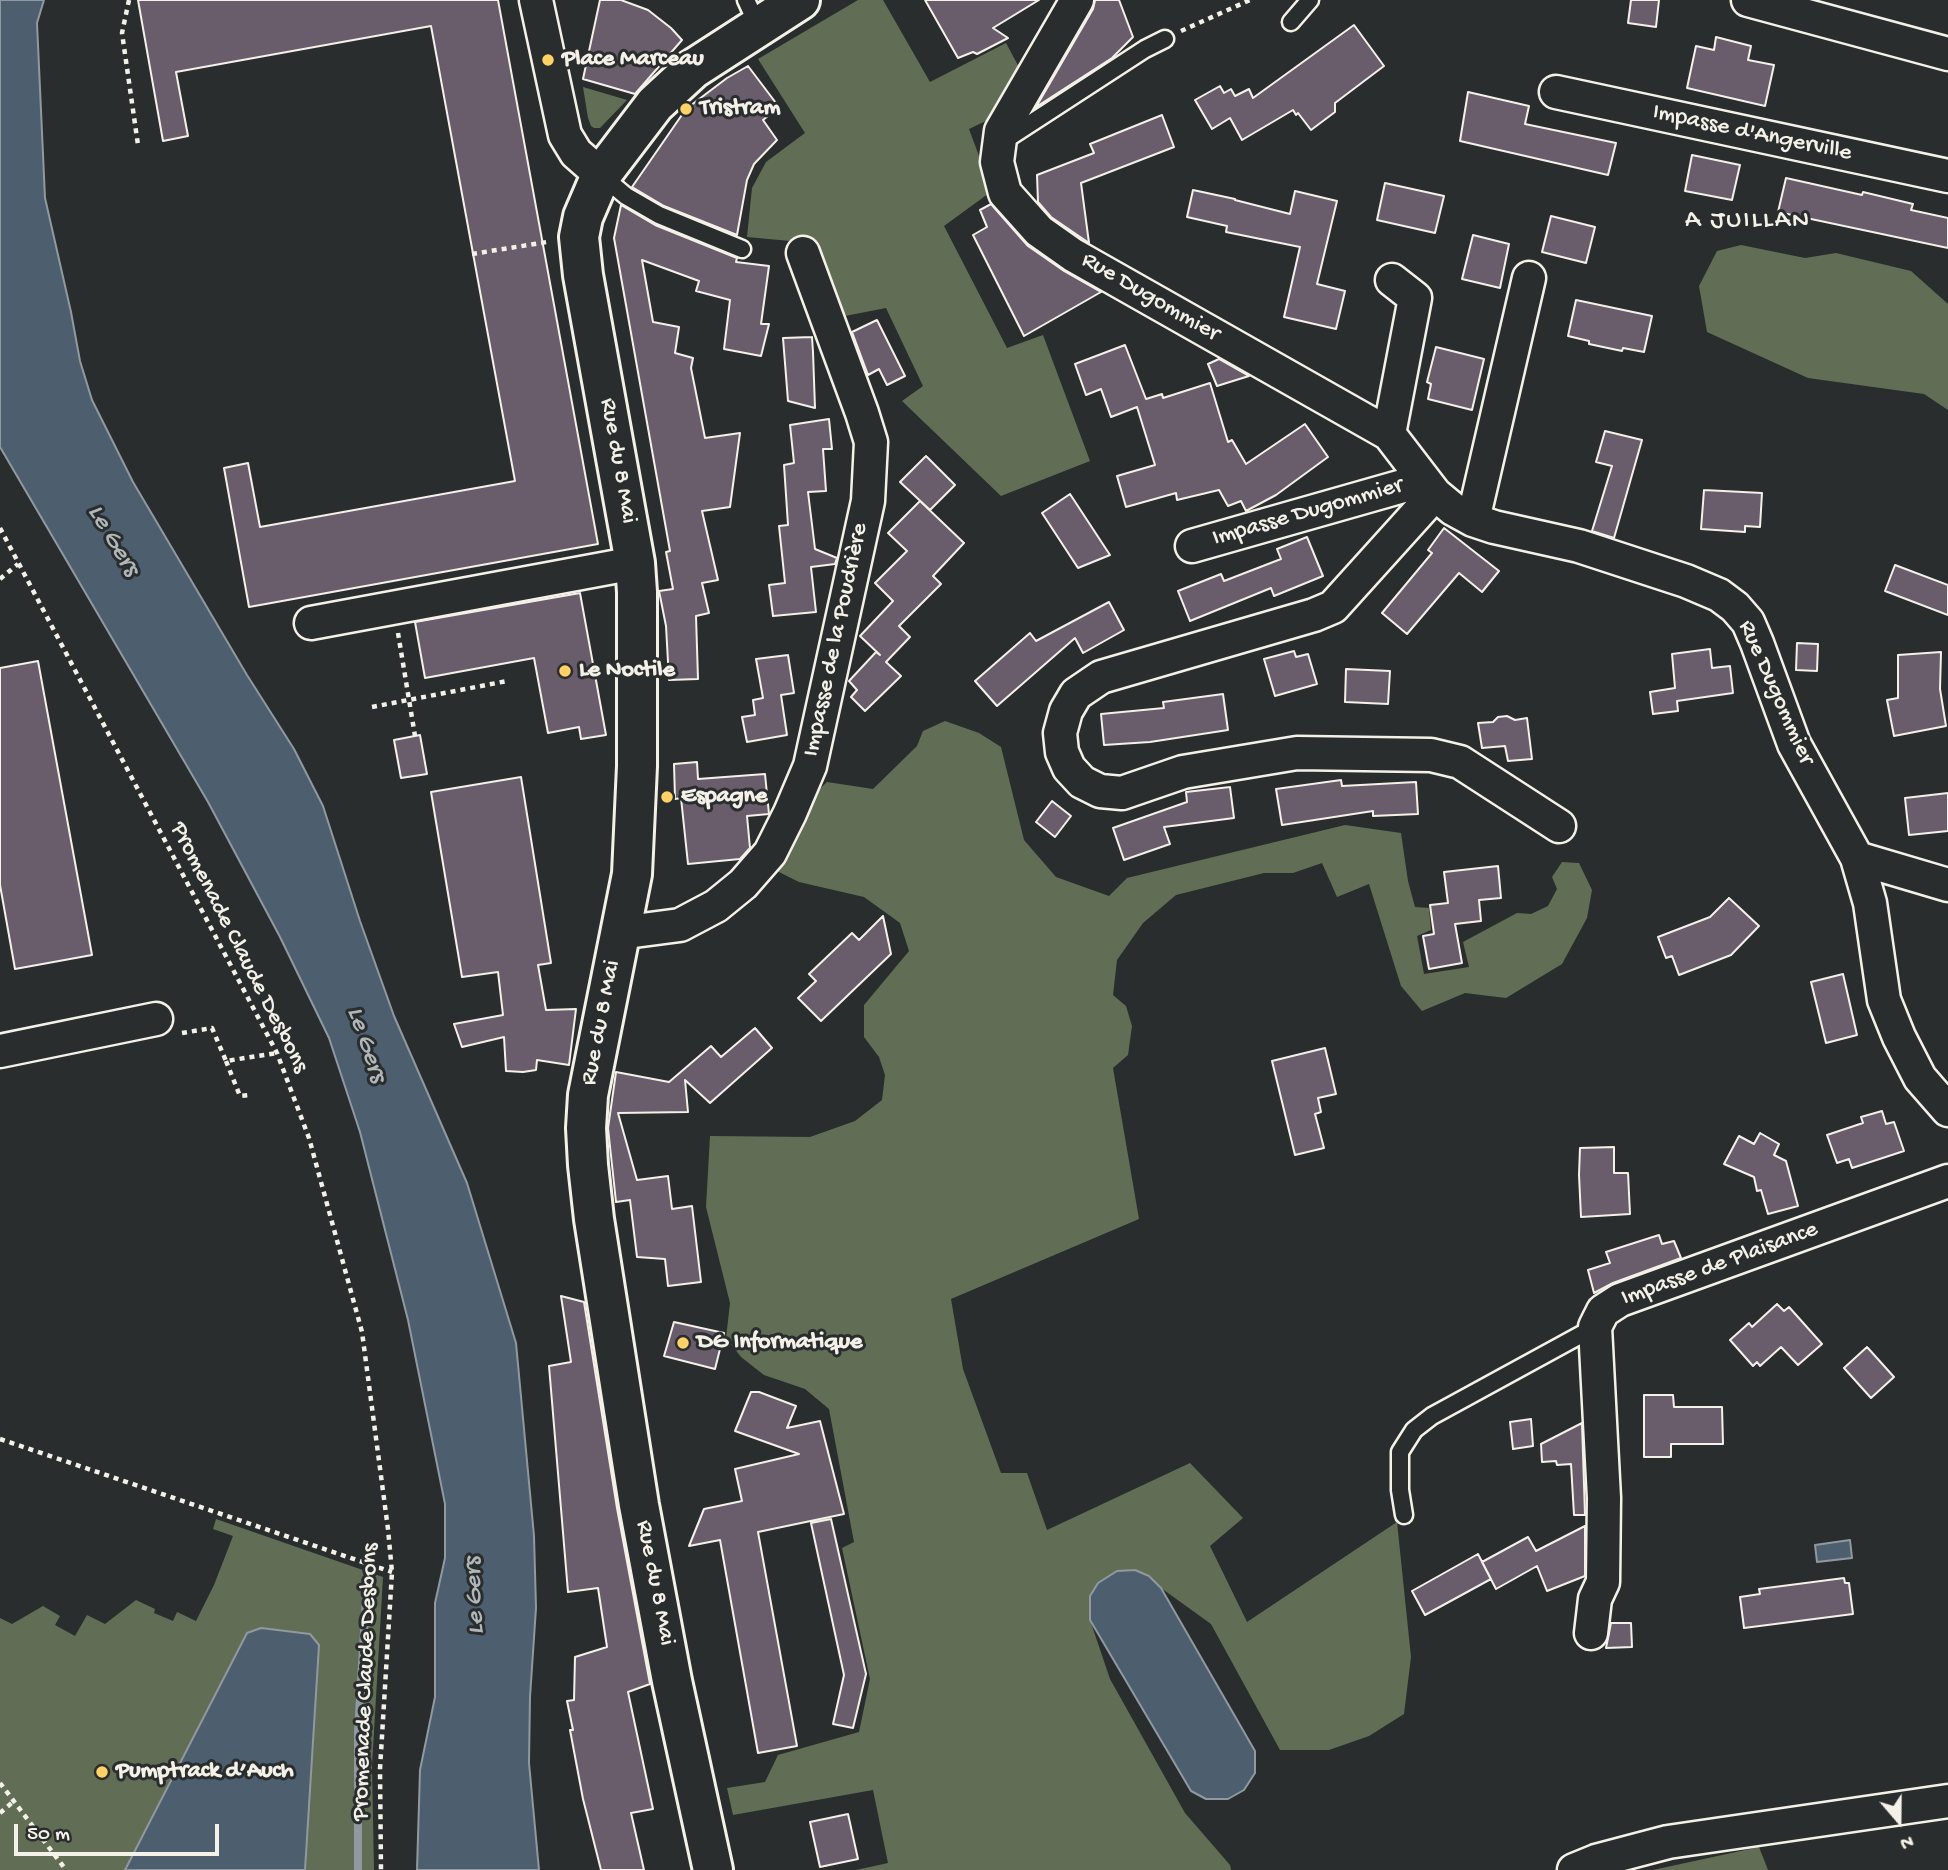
<!DOCTYPE html>
<html>
<head>
<meta charset="utf-8">
<style>
  body { margin:0 }
  #map { position:relative; width:1948px; height:1870px; overflow:hidden; background:#2a2d2e; font-family:"Gochi Hand",sans-serif }
  canvas { display:block }
  .north { position:absolute; left:1864px; top:1786px; width:70px; height:70px; -webkit-text-stroke:5px #2a2d2e; paint-order:stroke; rotate:160deg; font-size:19px; font-weight:700; line-height:28px; text-align:center; color:#f4f1e8 }
  .north::after { content:''; display:block; margin:auto; width:24px; height:32px; background:#f4f1e8; clip-path:polygon(50% 0,100% 100%,50% 72%,0 100%) }
  .scale { position:absolute; left:14px; top:1824px; width:205px; height:32px; box-sizing:border-box; border:4px solid #f4f1e8; border-top:0; padding-left:9px; font-size:21px; line-height:24px; white-space:nowrap; color:#f4f1e8; -webkit-text-stroke:5px #2a2d2e; paint-order:stroke }
</style>
</head>
<body>
<div id="map">
<canvas width="1948" height="1870"></canvas>
<div class="north">N</div>
<div class="scale">50 m</div>
</div>
<script>
const context = document.querySelector('canvas').getContext('2d');
context.lineJoin = 'round';
function paint(path, color) { context.fillStyle = color; context.fill(path, 'evenodd'); }
const poly = rows => new Path2D(rows.map(r => 'M' + r).join(''));
function trace(path, color, width, dash) { context.strokeStyle = color; context.lineWidth = width; context.lineCap = dash ? 'butt' : 'round'; context.setLineDash(dash || []); context.stroke(path); }
function label(font, color, halo, rows, align = 'center') {
  context.font = font + ' "Gochi Hand",sans-serif'; context.lineWidth = 6; context.setLineDash([]); context.textBaseline = 'middle'; context.strokeStyle = halo; context.fillStyle = color; for (const [text, x, y, turn = 0] of rows) {
    context.save(); context.translate(x, y); context.rotate((+turn || 0) * Math.PI / 180); context.textAlign = isNaN(turn) ? turn : align; if (halo) context.strokeText(text, 0, 0); context.fillText(text, 0, 0); context.restore();
  }
}
paint(poly([
  [858,0,883,0,930,82,1006,43,1021,71,990,119,969,129,992,191,944,226,1007,348,1043,335,1090,461,1001,496,902,401,923,386,886,308,840,317,812,243,747,237,752,188,766,162,805,133,758,59],
  [583,87,627,100,600,128,594,128,591,126,588,118],
  [1741,245,1805,258,1836,253,1911,271,1948,304,1948,410,1924,394,1808,378,1707,332,1699,286,1717,251],
  [945,721,979,733,1001,747,1024,840,1056,877,1109,896,1127,878,1345,825,1401,833,1408,881,1415,907,1429,908,1431,930,1417,936,1424,974,1469,967,1463,942,1517,913,1531,914,1548,906,1557,889,1552,877,1562,862,1579,863,1592,890,1587,918,1562,964,1506,998,1465,993,1422,1011,1401,986,1369,884,1337,897,1322,863,1293,873,1264,873,1176,895,1143,923,1117,960,1113,995,1126,1006,1132,1026,1128,1055,1113,1068,1139,1219,951,1299,963,1369,1001,1473,1027,1473,1047,1530,1190,1463,1243,1518,1210,1546,1247,1622,1397,1522,1411,1657,1404,1714,1369,1736,1329,1750,1280,1750,1211,1624,1161,1588,1149,1576,1090,1596,1090,1620,1110,1679,1185,1813,1230,1865,1231,1870,856,1870,888,1863,873,1790,733,1815,727,1788,765,1782,778,1755,859,1732,870,1679,842,1548,854,1542,829,1409,805,1389,764,1375,741,1357,726,1338,730,1303,706,1207,710,1136,810,1137,855,1121,882,1100,885,1075,879,1057,864,1037,864,1005,909,951,900,923,864,897,799,882,773,869,805,803,827,782,873,789,917,746,923,731],
  [216,1519,383,1577,372,1766,374,1870,305,1870,319,1645,261,1628,247,1633,125,1870,0,1870,0,1618,12,1624,43,1606,60,1616,55,1625,75,1636,87,1615,105,1624,136,1600,155,1609,154,1613,173,1621,177,1612,196,1621,214,1585,233,1536,213,1529],
  [1759,1847,1768,1870,1653,1870]
]), '#616e55');
const water = poly([
  [0,0,44,0,37,23,45,198,71,312,80,361,92,400,133,482,247,675,294,749,323,806,360,921,394,1016,467,1183,516,1343,534,1536,536,1608,530,1697,529,1763,539,1870,417,1870,420,1770,435,1697,435,1603,445,1558,445,1504,408,1320,360,1132,329,1038,280,937,208,802,0,447,0,0],
  [1850,1540,1852,1558,1817,1562,1815,1545,1850,1540],
  [1135,1570,1149,1576,1161,1588,1255,1751,1255,1773,1244,1790,1228,1799,1206,1799,1191,1791,1090,1620,1090,1596,1098,1583,1117,1571,1135,1570],
  [261,1628,310,1634,319,1645,305,1870,125,1870,247,1633,261,1628]
]);
paint(water, '#4d5f6f');
trace(water, '#90999f', 2);
trace(poly([
  [358,1870,358,1731,367,1582]
]), '#90999f', 8);
const building = poly([
  [138,0,498,0,598,544,249,607,224,468,248,463,260,527,515,481,431,26,176,72,188,136,163,141,138,0],
  [600,0,621,0,648,10,671,28,682,40,635,94,583,79,600,0],
  [925,0,1039,0,993,28,1008,38,977,54,973,52,958,58,925,0],
  [1095,0,1119,0,1133,37,1112,58,1036,107,1093,9,1095,0],
  [1631,0,1659,0,1656,27,1628,23,1631,0],
  [1354,25,1384,66,1335,103,1335,112,1311,130,1298,113,1296,115,1293,110,1242,140,1230,118,1212,129,1195,100,1220,86,1224,93,1231,89,1235,96,1249,89,1253,98,1354,25],
  [1716,37,1751,46,1748,60,1774,65,1765,106,1687,88,1696,46,1714,50,1716,37],
  [748,66,779,107,763,120,777,140,754,164,747,180,737,235,664,206,632,187,686,109,727,78,748,66],
  [1468,92,1529,106,1525,124,1616,143,1608,175,1460,141,1468,92],
  [1162,115,1174,147,1081,183,1089,243,1051,217,1038,202,1037,175,1094,153,1090,144,1162,115],
  [1692,155,1740,165,1732,200,1685,191,1692,155],
  [1786,178,1862,195,1863,192,1913,204,1911,210,1948,218,1948,248,1778,212,1786,178],
  [1385,183,1444,196,1435,233,1377,220,1385,183],
  [1193,190,1235,199,1235,200,1290,214,1295,191,1337,201,1317,284,1345,291,1336,329,1284,317,1300,247,1226,232,1227,226,1187,217,1193,190],
  [991,204,1028,246,1064,271,1101,292,1024,336,973,235,987,227,980,210,991,204],
  [621,205,655,225,737,258,736,262,769,266,761,324,769,324,761,356,724,349,730,300,696,291,699,281,642,260,653,322,679,327,675,353,693,358,691,368,705,438,740,433,730,507,702,511,718,580,702,583,709,613,696,616,698,679,669,680,666,626,659,591,673,589,666,552,670,551,614,238,621,205],
  [1551,216,1595,227,1586,263,1542,252,1551,216],
  [1473,235,1509,244,1500,288,1462,279,1473,235],
  [1576,300,1652,316,1644,352,1623,348,1622,351,1589,344,1589,341,1568,336,1576,300],
  [877,320,905,376,887,385,879,369,868,375,852,332,877,320],
  [812,337,813,352,815,408,788,401,783,338,812,337],
  [1125,345,1146,399,1162,394,1163,398,1210,383,1228,442,1232,440,1246,464,1305,424,1328,457,1276,495,1246,511,1241,501,1228,506,1219,490,1177,500,1176,493,1126,507,1117,476,1155,465,1137,407,1111,417,1101,389,1086,395,1075,364,1125,345],
  [1436,347,1484,359,1472,410,1428,399,1431,384,1427,382,1436,347],
  [1219,359,1249,376,1217,386,1208,364,1219,359],
  [829,419,832,449,823,449,826,491,808,492,815,549,837,558,835,564,811,567,816,612,773,616,769,585,785,583,779,526,788,525,784,465,794,463,790,425,829,419],
  [1605,431,1642,440,1614,538,1592,531,1612,466,1596,462,1605,431],
  [926,456,955,485,930,510,900,482,926,456],
  [1704,490,1762,493,1760,527,1745,526,1745,532,1701,529,1704,490],
  [1070,494,1110,555,1078,568,1042,513,1070,494],
  [920,501,964,543,933,576,941,584,899,626,910,637,886,662,901,676,865,711,851,697,857,690,849,681,876,652,880,655,860,636,893,601,875,583,907,551,888,533,920,501],
  [1444,528,1499,571,1482,592,1459,573,1407,634,1382,613,1432,553,1428,550,1444,528],
  [1307,537,1323,576,1274,596,1271,588,1190,621,1178,591,1221,574,1224,581,1281,559,1277,549,1307,537],
  [1895,565,1948,585,1948,615,1885,591,1895,565],
  [580,593,606,735,581,739,579,727,548,733,534,658,425,678,415,622,580,593],
  [1109,602,1124,630,1083,653,1075,638,997,706,975,681,1030,633,1036,641,1109,602],
  [1797,643,1818,644,1817,671,1796,670,1797,643],
  [1710,649,1712,668,1730,666,1733,693,1677,701,1678,711,1653,714,1650,692,1675,688,1672,654,1710,649],
  [1294,651,1296,657,1308,654,1317,684,1275,696,1264,659,1294,651],
  [1941,652,1940,689,1946,726,1894,736,1887,700,1898,698,1898,655,1941,652],
  [788,655,794,693,781,695,787,735,747,742,742,717,755,715,753,700,763,698,756,659,788,655],
  [38,661,92,955,15,969,0,885,0,668,38,661],
  [1346,669,1390,671,1388,704,1345,702,1346,669],
  [1223,694,1228,730,1150,742,1104,745,1101,714,1164,708,1163,702,1223,694],
  [1507,716,1515,720,1527,718,1532,759,1508,761,1505,746,1482,748,1478,723,1493,722,1498,717,1507,716],
  [420,735,427,774,401,778,394,740,420,735],
  [697,762,698,779,765,774,769,814,747,816,750,848,740,859,688,864,681,798,675,799,674,764,697,762],
  [521,777,551,963,538,965,546,1010,576,1009,569,1065,537,1060,536,1070,523,1072,506,1071,504,1037,462,1047,454,1024,503,1015,498,972,462,977,431,792,521,777],
  [1341,780,1342,786,1416,782,1418,814,1373,816,1373,811,1282,825,1276,789,1341,780],
  [1230,787,1234,818,1164,827,1170,844,1124,860,1113,828,1187,802,1186,792,1230,787],
  [1948,793,1948,831,1909,835,1905,798,1948,793],
  [1052,801,1071,816,1055,837,1036,822,1052,801],
  [1498,866,1501,898,1479,900,1481,921,1455,924,1462,963,1429,969,1423,936,1434,934,1430,905,1448,903,1444,872,1498,866],
  [1729,898,1759,926,1731,955,1679,975,1672,956,1666,958,1658,937,1710,917,1729,898],
  [883,916,891,954,821,1021,798,998,816,981,809,974,852,933,859,940,883,916],
  [1843,974,1857,1035,1826,1043,1811,982,1843,974],
  [755,1028,772,1048,710,1103,685,1080,688,1112,618,1113,637,1180,668,1176,672,1209,692,1206,701,1282,668,1286,665,1259,637,1257,630,1200,616,1202,608,1128,616,1072,669,1082,711,1046,721,1057,755,1028],
  [1325,1048,1336,1094,1318,1098,1321,1112,1315,1114,1324,1148,1295,1155,1272,1061,1325,1048],
  [1882,1111,1886,1124,1894,1122,1904,1151,1852,1168,1849,1159,1837,1163,1827,1135,1863,1123,1861,1117,1882,1111],
  [1760,1133,1779,1144,1774,1155,1786,1161,1798,1206,1768,1214,1761,1190,1757,1191,1754,1177,1724,1164,1739,1136,1754,1144,1760,1133],
  [1614,1147,1614,1173,1628,1173,1630,1214,1581,1217,1579,1175,1580,1148,1614,1147],
  [1659,1235,1662,1244,1674,1241,1681,1258,1613,1283,1594,1293,1588,1270,1610,1263,1606,1252,1659,1235],
  [561,1296,584,1302,617,1508,650,1684,628,1692,653,1809,631,1813,644,1870,601,1870,583,1799,570,1730,573,1730,567,1701,574,1700,575,1657,607,1647,598,1588,568,1592,549,1366,571,1362,561,1296],
  [1777,1304,1784,1311,1789,1307,1822,1344,1798,1365,1781,1347,1760,1366,1757,1362,1753,1366,1730,1340,1749,1323,1752,1327,1777,1304],
  [674,1322,724,1333,715,1369,664,1356,674,1322],
  [1867,1347,1894,1377,1871,1398,1844,1368,1867,1347],
  [751,1392,759,1392,796,1406,787,1428,820,1421,844,1514,758,1532,797,1746,758,1753,720,1540,689,1546,704,1509,742,1501,735,1469,799,1454,735,1431,751,1392],
  [1644,1395,1673,1395,1674,1407,1722,1407,1723,1444,1671,1444,1671,1457,1644,1457,1644,1395],
  [1531,1419,1533,1446,1513,1449,1510,1422,1531,1419],
  [1582,1423,1585,1515,1574,1515,1571,1464,1557,1465,1556,1461,1542,1462,1541,1444,1582,1423],
  [831,1519,866,1674,853,1728,833,1724,844,1675,811,1523,831,1519],
  [1585,1526,1585,1576,1547,1591,1537,1566,1496,1589,1482,1562,1528,1537,1536,1551,1585,1526],
  [1478,1554,1491,1579,1425,1615,1412,1591,1478,1554],
  [1844,1578,1845,1583,1849,1583,1853,1614,1744,1628,1740,1597,1760,1594,1759,1589,1844,1578],
  [1611,1623,1631,1623,1632,1647,1606,1648,1611,1623],
  [848,1814,858,1859,820,1867,810,1822,848,1814]
]);
paint(building, '#695d6c');
trace(building, '#f4f1e8', 2);
const lane = poly([
  [746,0,758,26],
  [1291,22,1310,0],
  [1002,142,1145,49,1165,39],
  [601,175,626,196,659,215,742,249],
  [1404,1515,1400,1490,1400,1452,1414,1430,1432,1416,1595,1327]
]);
const street = poly([
  [536,0,565,135,576,153,601,175],
  [1077,0,1001,131,997,162,1005,193,1039,231,1073,255,1389,434,1435,494,1453,509,1473,520,1494,527,1579,546,1686,581,1719,595,1735,607,1748,622,1757,643,1794,744,1857,858,1870,903,1884,1000,1899,1037,1920,1078,1948,1110],
  [1748,0,1948,54],
  [1556,92,1948,176],
  [1389,434,1415,298,1392,280],
  [1435,494,1333,607,1314,615,1101,677,1076,694,1066,711,1060,733,1062,752,1069,768,1082,782,1100,791,1122,793,1183,772,1297,753,1431,755,1460,762,1559,826],
  [1473,520,1529,278],
  [1192,546,1424,480],
  [311,623,635,563],
  [1857,858,1948,885],
  [619,933,680,925,716,906,743,884,770,853,790,813,810,766,868,501,871,442,862,413,803,253],
  [0,1051,156,1019],
  [1591,1633,1595,1599,1603,1582,1604,1498,1595,1327,1603,1311,1620,1300,1948,1181],
  [1574,1870,1596,1861,1668,1842,1948,1801]
]);
const secondary = poly([
  [713,1870,672,1681,639,1505,594,1219,588,1165,586,1128,588,1095,632,874,637,766,637,592,635,563,583,275,579,237,583,217,601,175,655,104,693,69,800,0]
]);
trace(lane, '#f4f1e8', 21);
trace(street, '#f4f1e8', 37);
trace(secondary, '#f4f1e8', 44);
trace(poly([
  [129,0,122,33,138,145],
  [1181,31,1250,0],
  [472,254,547,242],
  [0,528,277,1053,309,1138,362,1332,388,1529,392,1572,380,1769,381,1870],
  [0,579,18,564],
  [398,633,415,736],
  [372,707,507,681],
  [182,1033,212,1028,226,1061,277,1053],
  [226,1061,240,1096,250,1095],
  [0,1439,392,1572],
  [0,1783,66,1870],
  [0,1813,14,1801]
]), '#f4f1e8', 4.5, [5, 5]);
trace(lane, '#2a2d2e', 16);
trace(street, '#2a2d2e', 32);
trace(secondary, '#2a2d2e', 38);
for (const [x, y, r, color] of [
  [548,60,7,"#ffd166"],
  [686,109,7,"#ffd166"],
  [565,671,7,"#ffd166"],
  [667,797,7,"#ffd166"],
  [683,1343,7,"#ffd166"],
  [102,1772,7,"#ffd166"]
]) { const dot = new Path2D(); dot.arc(x, y, r, 0, 2 * Math.PI); context.fillStyle = color; context.fill(dot); trace(dot, '#2a2d2e', 2.5); }
label('bold 24px', '#f4f1e8', '#2a2d2e', [
  ["Place Marceau",562,60],
  ["Tristram",700,109],
  ["Le Noctile",579,671],
  ["Espagne",681,797],
  ["DG Informatique",697,1343],
  ["Pumptrack d’Auch",116,1772]
], 'left');
label('24px', '#f4f1e8', '#2a2d2e', [
  ["Impasse d'Angerville",1752,134,12],
  ["Rue Dugommier",1150,298,30],
  ["Rue du 8 Mai",617,461,80],
  ["Impasse Dugommier",1308,513,-16],
  ["Impasse de la Poudrière",837,640,-78],
  ["Rue Dugommier",1775,693,66],
  ["Promenade Claude Desbons",238,948,63],
  ["Rue du 8 Mai",602,1023,-79],
  ["Impasse de Plaisance",1720,1265,-20],
  ["Rue du 8 Mai",654,1583,79],
  ["Promenade Claude Desbons",367,1682,-88]
]);
context.letterSpacing = '2px';
label('26px', '#f4f1e8', '#2a2d2e', [
  ["A JUILLAN",1748,222]
]);
context.letterSpacing = '0px';
label('italic 26px', '#b1b7b8', '#2a2d2e', [
  ["Le Gers",112,541,59],
  ["Le Gers",365,1045,71],
  ["Le Gers",476,1596,-93]
]);
</script>
</body>
</html>
